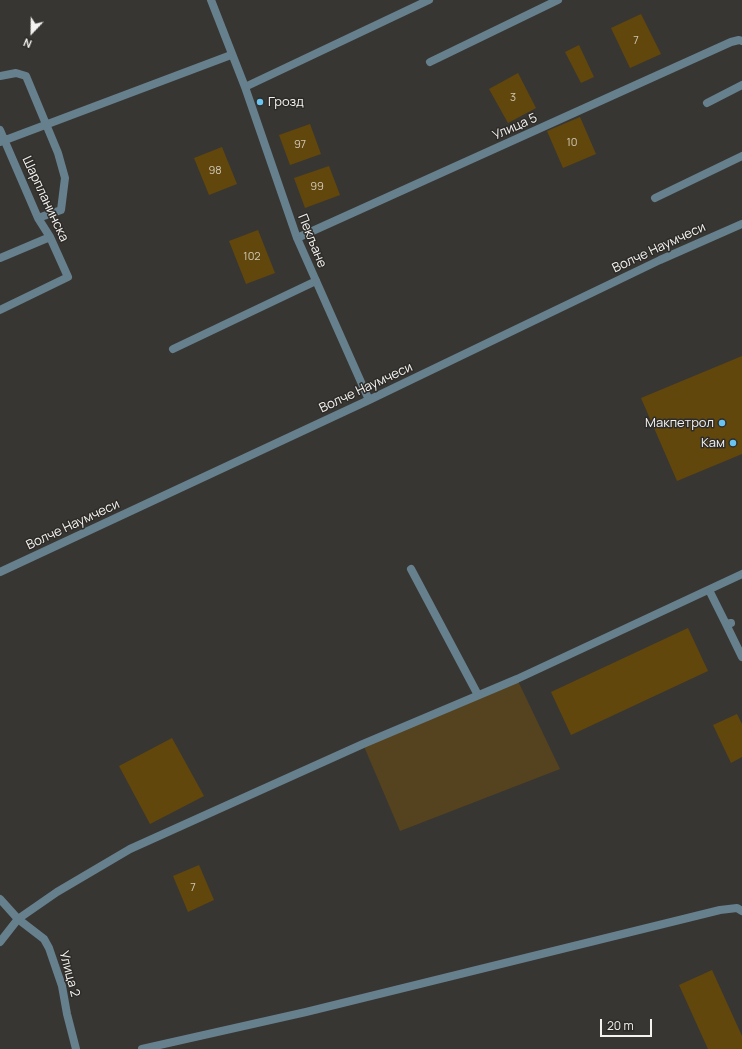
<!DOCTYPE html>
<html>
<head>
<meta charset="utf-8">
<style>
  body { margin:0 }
  #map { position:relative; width:742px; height:1049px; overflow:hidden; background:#383633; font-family:Manrope,sans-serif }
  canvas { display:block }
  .north { position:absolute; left:12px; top:12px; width:40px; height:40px; -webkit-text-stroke:3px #2e2c29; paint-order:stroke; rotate:202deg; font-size:11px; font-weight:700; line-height:16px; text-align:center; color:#f4f3f1 }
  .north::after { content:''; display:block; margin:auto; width:14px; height:18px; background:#f4f3f1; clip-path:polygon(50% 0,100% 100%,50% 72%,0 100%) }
  .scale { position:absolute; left:600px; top:1019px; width:52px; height:18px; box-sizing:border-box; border:2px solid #f4f3f1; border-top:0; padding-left:5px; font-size:12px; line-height:14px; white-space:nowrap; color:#f4f3f1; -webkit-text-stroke:3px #2e2c29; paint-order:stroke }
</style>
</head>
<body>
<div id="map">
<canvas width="742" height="1049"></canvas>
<div class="north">N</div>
<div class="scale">20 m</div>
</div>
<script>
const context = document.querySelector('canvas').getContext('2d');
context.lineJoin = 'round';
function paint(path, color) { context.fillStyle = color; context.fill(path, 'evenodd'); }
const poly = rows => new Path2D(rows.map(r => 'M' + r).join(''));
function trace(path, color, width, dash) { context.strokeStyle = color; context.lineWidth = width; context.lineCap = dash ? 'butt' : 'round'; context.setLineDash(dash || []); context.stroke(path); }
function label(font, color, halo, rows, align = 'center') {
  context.font = font + ' Manrope,sans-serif'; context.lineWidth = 3; context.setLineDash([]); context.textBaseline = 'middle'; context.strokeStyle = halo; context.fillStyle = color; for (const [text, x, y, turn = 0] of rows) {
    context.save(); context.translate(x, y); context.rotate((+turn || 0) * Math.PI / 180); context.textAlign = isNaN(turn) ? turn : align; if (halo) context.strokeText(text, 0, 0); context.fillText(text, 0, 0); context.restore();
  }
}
paint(poly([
  [517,679,560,769,400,831,363,744]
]), '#55431f');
paint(poly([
  [641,14,661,54,630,68,611,28],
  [579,45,594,77,581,83,565,52],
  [518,73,536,108,508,123,489,89],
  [580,117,596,154,563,168,547,131],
  [310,124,321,154,290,165,279,135],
  [222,147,237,184,209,195,194,158],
  [329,166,340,195,305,208,294,178],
  [258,230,275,273,246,284,229,241],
  [742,356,742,454,677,481,641,398],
  [688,628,708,671,571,735,551,692],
  [737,714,742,724,742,757,731,763,713,725],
  [172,738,204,796,150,824,119,766],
  [199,865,214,900,188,912,173,876],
  [712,970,742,1036,742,1049,708,1049,679,985]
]), '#62470c');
trace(poly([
  [173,349,316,281],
  [411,569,478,695],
  [709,590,726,624,731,623],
  [726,624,742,657]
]), '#67808d', 8);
trace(poly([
  [211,0,245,87,297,238,369,400],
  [430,62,558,0],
  [0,76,16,73,26,76,58,153,65,178,61,210,38,218],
  [245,87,429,0],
  [707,103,742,85],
  [0,130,38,218,50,237,68,277,0,310],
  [0,142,231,55],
  [655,198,742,156],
  [297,238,731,42,739,40,742,41],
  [0,258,50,237],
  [0,572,369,400,660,260,742,224],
  [0,899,18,919,44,939,49,948,62,986,67,1014,76,1049],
  [0,942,18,919,57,892,130,849,363,744,517,679,742,574],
  [142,1049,306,1012,720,910,737,908,742,911]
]), '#67808d', 8);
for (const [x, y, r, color] of [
  [260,102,4,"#69c4f1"],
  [722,423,4,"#69c4f1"],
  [733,443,4,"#69c4f1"]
]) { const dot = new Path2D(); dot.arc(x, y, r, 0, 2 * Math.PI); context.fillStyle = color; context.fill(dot); trace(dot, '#2e2c29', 1.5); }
label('11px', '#d0c8b8', null, [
  ["7",636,41],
  ["3",513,98],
  ["10",572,143],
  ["97",300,145],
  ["98",215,171],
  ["99",317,187],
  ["102",252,257],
  ["7",193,888]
]);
label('13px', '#f4f3f1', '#2e2c29', [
  ["Грозд",268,102,"left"],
  ["Макпетрол",714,423],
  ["Кам",725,443]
], 'right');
label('13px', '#f4f3f1', '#2e2c29', [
  ["Улица 5",515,127,-24],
  ["Шарпланинска",45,199,65],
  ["Пекљане",312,241,68],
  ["Волче Наумчеси",659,248,-25],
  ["Волче Наумчеси",366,388,-25],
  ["Волче Наумчеси",73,525,-25],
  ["Улица 2",69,974,75]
]);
</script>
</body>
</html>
